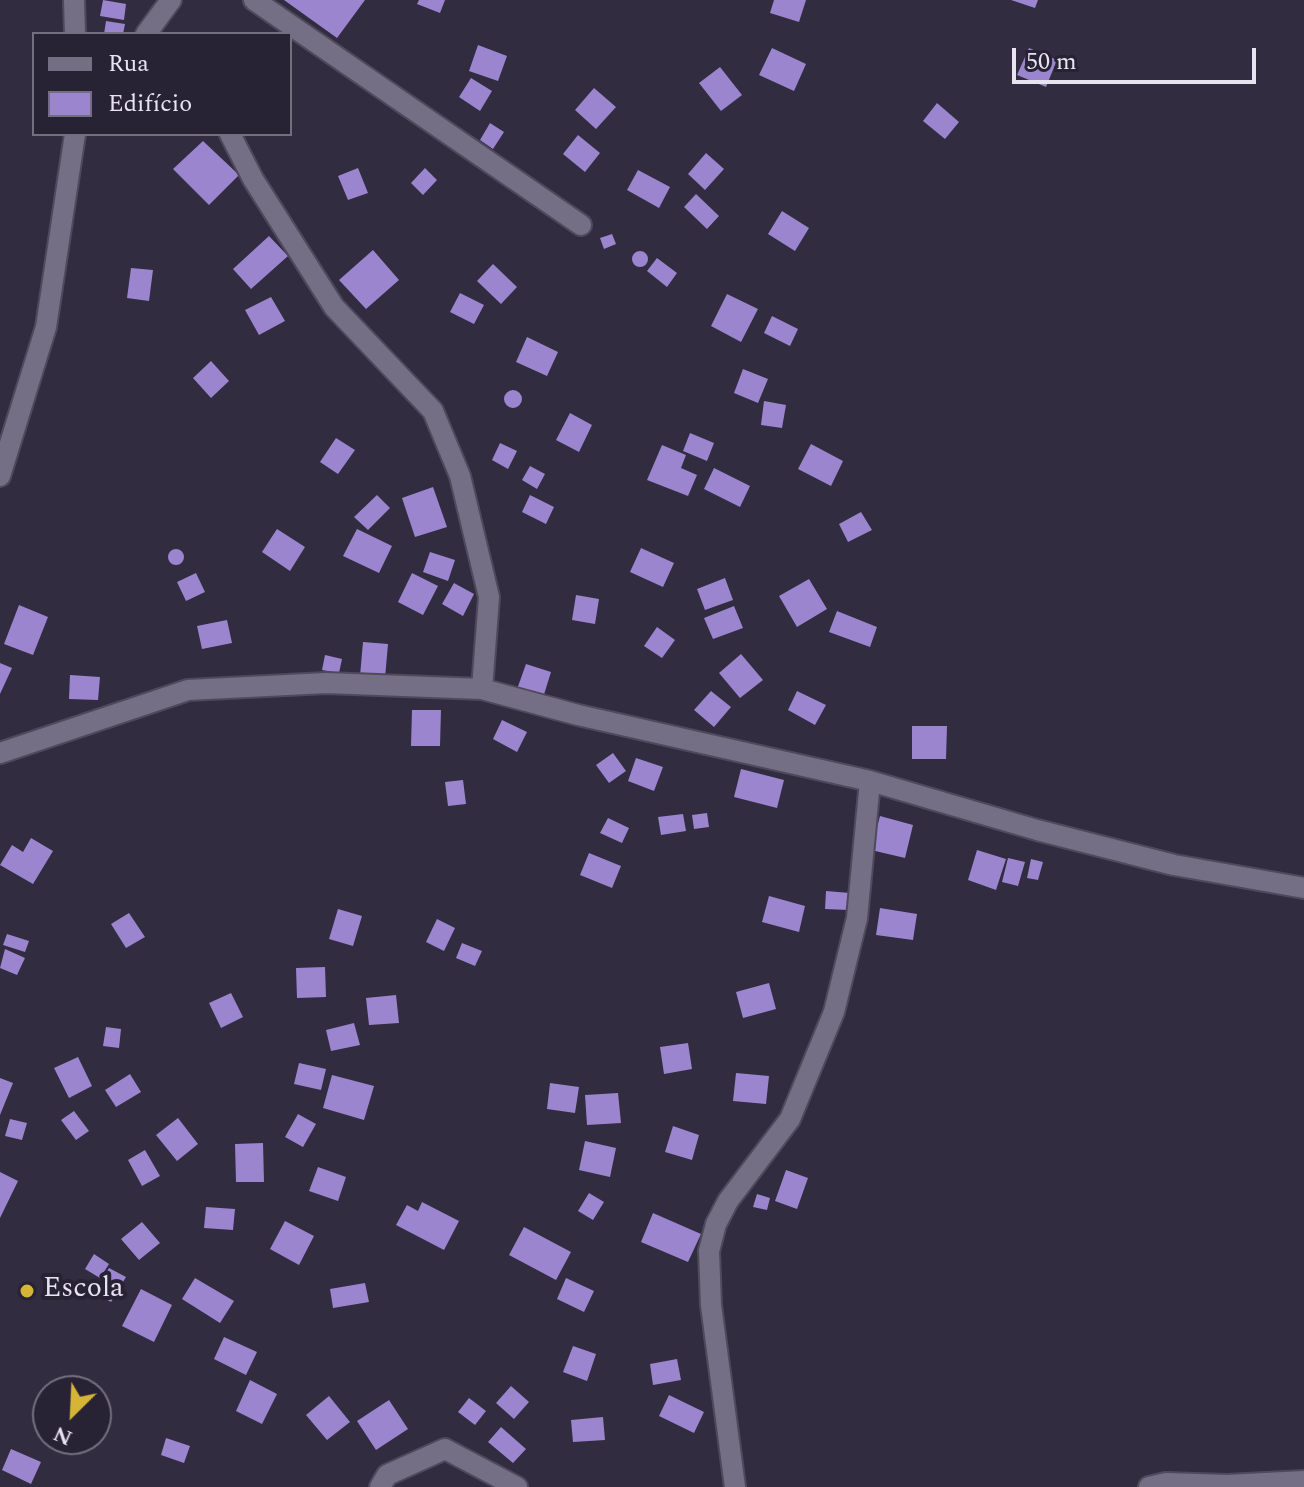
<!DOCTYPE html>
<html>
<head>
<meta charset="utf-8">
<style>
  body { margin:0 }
  #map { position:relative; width:1304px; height:1487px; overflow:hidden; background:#312c40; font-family:Spectral,serif }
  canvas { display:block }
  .legend { position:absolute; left:32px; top:32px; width:260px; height:104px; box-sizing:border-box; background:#282235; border:2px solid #746f80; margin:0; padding:10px 14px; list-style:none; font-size:24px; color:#e7e3f1 }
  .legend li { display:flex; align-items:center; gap:16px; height:40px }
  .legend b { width:40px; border:2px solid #746f80 }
  .north { position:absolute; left:32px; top:1375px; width:80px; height:80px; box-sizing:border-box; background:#282235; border:2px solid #746f80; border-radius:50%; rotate:204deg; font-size:22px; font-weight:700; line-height:32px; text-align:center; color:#e7e3f1 }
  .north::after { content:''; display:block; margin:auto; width:28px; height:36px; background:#d5b535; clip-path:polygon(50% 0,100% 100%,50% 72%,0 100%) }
  .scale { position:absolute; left:1012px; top:48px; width:244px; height:36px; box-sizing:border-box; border:4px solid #e7e3f1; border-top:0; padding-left:10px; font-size:24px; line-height:28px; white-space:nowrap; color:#e7e3f1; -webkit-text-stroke:6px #282235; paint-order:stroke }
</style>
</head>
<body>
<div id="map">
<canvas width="1304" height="1487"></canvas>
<ul class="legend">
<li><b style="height:10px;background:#756f86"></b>Rua</li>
<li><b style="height:22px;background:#9c85cf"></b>Edifício</li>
</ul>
<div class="north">N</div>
<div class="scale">50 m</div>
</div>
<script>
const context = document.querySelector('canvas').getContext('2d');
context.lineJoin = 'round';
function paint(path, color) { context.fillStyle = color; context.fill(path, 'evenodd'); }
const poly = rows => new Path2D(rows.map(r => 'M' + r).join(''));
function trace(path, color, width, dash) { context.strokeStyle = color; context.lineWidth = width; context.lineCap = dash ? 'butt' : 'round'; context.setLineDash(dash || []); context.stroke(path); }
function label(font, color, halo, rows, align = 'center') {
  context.font = font + ' Spectral,serif'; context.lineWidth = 8; context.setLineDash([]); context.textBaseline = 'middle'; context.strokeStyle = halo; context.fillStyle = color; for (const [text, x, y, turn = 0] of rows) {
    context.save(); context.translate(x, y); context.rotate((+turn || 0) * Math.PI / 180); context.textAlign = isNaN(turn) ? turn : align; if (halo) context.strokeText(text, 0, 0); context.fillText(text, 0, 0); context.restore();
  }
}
paint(poly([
  [103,0,126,4,124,20,100,16],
  [284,0,365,0,337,38],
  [419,0,445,0,440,13,417,4],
  [774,0,806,0,799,22,770,13],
  [1011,0,1038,0,1035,8],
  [106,21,125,24,123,34,104,34],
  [478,45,507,56,498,81,469,71],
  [772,48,806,64,794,91,759,75],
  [1029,48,1057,60,1046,87,1017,75],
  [720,67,742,95,721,111,699,83],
  [471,78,492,91,480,111,459,97],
  [594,88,616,107,596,129,575,110],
  [937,103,959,122,945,139,923,121],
  [490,123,504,132,493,149,480,140],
  [578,135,600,153,585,172,563,154],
  [203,141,239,175,209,205,173,169],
  [706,153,724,169,705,190,688,174],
  [358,168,368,193,348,200,338,176],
  [425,168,437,180,423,195,411,183],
  [638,170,670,187,659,208,627,190],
  [696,194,719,216,707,229,684,207],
  [782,211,809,228,795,251,768,234],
  [612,234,616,244,604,249,600,238],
  [269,236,288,256,251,289,233,269],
  [373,250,399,280,366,309,339,280],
  '632 259a8 8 0 1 1 16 0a8 8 0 1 1-16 0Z',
  [657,258,677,273,667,287,647,271],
  [493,264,517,287,501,304,477,281],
  [131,268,153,270,149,301,127,298],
  [460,293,484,305,474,324,450,312],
  [727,294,758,309,741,342,711,326],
  [271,297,285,321,259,335,245,310],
  [772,316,798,329,790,346,764,333],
  [527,337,558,352,547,376,516,362],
  [211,361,229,381,211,398,193,378],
  [743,369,768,379,758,403,734,393],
  '504 399a9 9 0 1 1 18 0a9 9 0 1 1-18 0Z',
  [764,401,786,405,782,428,761,425],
  [570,413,592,425,579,452,556,440],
  [690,433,714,443,707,461,683,451],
  [336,438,355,450,338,474,320,462],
  [500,443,517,451,508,469,492,460],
  [811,444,843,461,831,486,798,469],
  [662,445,686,455,681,468,697,475,688,496,647,480],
  [530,466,545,474,537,489,522,480],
  [714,468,750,486,740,507,704,489],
  [433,487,447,527,415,537,402,498],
  [377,495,390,508,368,530,354,517],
  [530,495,554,507,546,524,522,512],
  [861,512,872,530,848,542,839,524],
  [277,529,305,547,290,571,262,552],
  [357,529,392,546,379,573,343,556],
  [641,548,674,563,663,587,630,572],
  '168 557a8 8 0 1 1 16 0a8 8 0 1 1-16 0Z',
  [430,552,455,560,448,581,423,572],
  [196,573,205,592,186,601,177,582],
  [412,573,438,586,423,615,398,602],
  [725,578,733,600,705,610,697,589],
  [809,579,827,609,797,627,779,596],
  [454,583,474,594,463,616,442,604],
  [576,595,599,599,595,624,572,620],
  [19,605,48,617,33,655,4,644],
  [734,606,743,628,713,639,704,618],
  [837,611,877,627,870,647,829,632],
  [227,620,232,643,202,649,197,626],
  [657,627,675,640,662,658,644,646],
  [363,642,388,644,385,678,360,676],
  [741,654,763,680,740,698,719,673],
  [325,655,342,659,339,673,322,670],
  [0,663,12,668,0,694],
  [526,664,551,672,542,701,516,692],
  [70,675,100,677,98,700,69,699],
  [711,691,731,707,714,727,694,710],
  [797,691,826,705,815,725,788,710],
  [412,710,441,710,440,746,411,746],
  [502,720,527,732,517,752,493,739],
  [912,726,947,726,946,759,912,759],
  [613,753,626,771,609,783,596,765],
  [636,758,663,767,654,791,628,781],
  [741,769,784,780,777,808,734,797],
  [463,780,466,804,448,806,445,782],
  [707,813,709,827,694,829,692,815],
  [683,814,686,831,661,835,658,817],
  [880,816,913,825,905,858,871,850],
  [608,818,629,828,622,843,600,833],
  [31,838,53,851,33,884,0,865,12,845,23,852],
  [977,850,1006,859,996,890,968,880],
  [589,853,621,866,612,888,580,875],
  [1008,858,1025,862,1018,886,1002,882],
  [1031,859,1043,862,1038,880,1027,878],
  [826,891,850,893,849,910,825,909],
  [769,896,805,906,799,932,762,922],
  [880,908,917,914,913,940,876,935],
  [338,909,362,916,353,946,329,939],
  [129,913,145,937,126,948,111,924],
  [437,919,455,928,444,951,426,942],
  [7,934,29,941,25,952,3,945],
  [462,943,482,951,475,966,456,958],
  [5,949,25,958,17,975,0,968],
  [325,967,326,997,297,998,296,968],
  [769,983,776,1009,743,1018,736,992],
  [231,993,243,1017,221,1028,209,1003],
  [396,995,399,1023,369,1025,366,998],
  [354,1023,360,1045,331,1051,326,1030],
  [106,1027,121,1029,119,1048,103,1046],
  [688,1043,692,1069,664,1074,660,1047],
  [78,1057,92,1086,69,1098,54,1068],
  [299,1063,326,1069,321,1090,294,1084],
  [736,1073,769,1076,766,1104,733,1101],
  [130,1074,141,1092,116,1107,105,1090],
  [332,1075,374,1086,364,1120,323,1108],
  [0,1078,13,1083,0,1115],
  [550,1083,579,1087,575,1113,547,1109],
  [618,1093,621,1123,587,1125,585,1095],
  [74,1111,89,1131,76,1140,61,1120],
  [298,1114,316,1124,303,1147,285,1137],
  [178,1118,198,1144,177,1161,156,1135],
  [10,1119,27,1123,22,1140,5,1136],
  [673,1126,699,1135,692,1160,665,1152],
  [585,1141,616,1148,610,1177,579,1170],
  [263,1143,264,1182,236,1182,235,1144],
  [145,1150,160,1176,142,1186,128,1160],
  [318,1167,346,1177,338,1201,309,1191],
  [786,1170,808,1178,797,1209,775,1201],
  [0,1172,18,1181,0,1218],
  [589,1193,604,1202,593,1220,578,1211],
  [757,1194,770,1198,767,1210,753,1207],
  [422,1202,459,1221,444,1250,396,1225,407,1205,418,1211],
  [206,1207,235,1209,233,1230,204,1228],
  [653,1213,701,1234,688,1262,641,1242],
  [285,1221,314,1236,299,1265,270,1249],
  [142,1222,160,1243,139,1260,121,1239],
  [524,1227,571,1252,556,1280,509,1255],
  [94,1254,109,1264,100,1278,85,1269],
  [109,1268,126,1277,111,1302,95,1293],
  [195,1278,234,1301,220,1323,182,1299],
  [566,1278,594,1291,584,1312,557,1299],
  [365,1283,369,1302,333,1308,330,1289],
  [141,1289,172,1305,154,1342,122,1326],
  [224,1337,257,1352,246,1375,214,1359],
  [573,1346,596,1354,587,1381,563,1372],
  [677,1359,681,1380,653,1385,650,1364],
  [59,1379,75,1391,50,1391],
  [250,1380,277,1394,262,1424,236,1411],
  [511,1386,529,1402,514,1419,496,1403],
  [48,1393,48,1415,37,1407],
  [669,1395,704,1412,694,1433,659,1416],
  [329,1396,350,1422,327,1440,306,1415],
  [469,1398,486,1411,475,1425,458,1412],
  [389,1400,408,1429,376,1450,357,1421],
  [603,1417,605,1440,573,1442,571,1420],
  [501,1427,526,1449,513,1463,488,1442],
  [166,1438,190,1446,184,1463,161,1455],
  [11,1449,41,1462,31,1484,2,1470]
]), '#9c85cf');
const minor = poly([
  [74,0,75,34],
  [254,0,581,225],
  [146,34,171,0],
  [230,134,253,179,334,307,433,411,460,476,489,597,482,689],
  [0,476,46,327,75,134],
  [0,753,188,690,326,683,482,689,578,715,870,781,1037,830,1174,865,1304,888],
  [380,1487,387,1475,445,1449,517,1487],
  [735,1487,711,1305,709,1251,716,1224,728,1201,790,1119,834,1012,857,918,870,781],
  [1149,1487,1166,1483,1227,1485,1304,1481]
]);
trace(minor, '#4f4a5b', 24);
trace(minor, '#756f86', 20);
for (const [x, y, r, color] of [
  [27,1291,8,"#d5b535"]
]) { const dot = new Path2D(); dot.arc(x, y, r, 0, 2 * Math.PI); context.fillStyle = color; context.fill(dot); trace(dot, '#282235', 3); }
label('28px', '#e7e3f1', '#282235', [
  ["Escola",43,1291]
], 'left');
</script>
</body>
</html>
